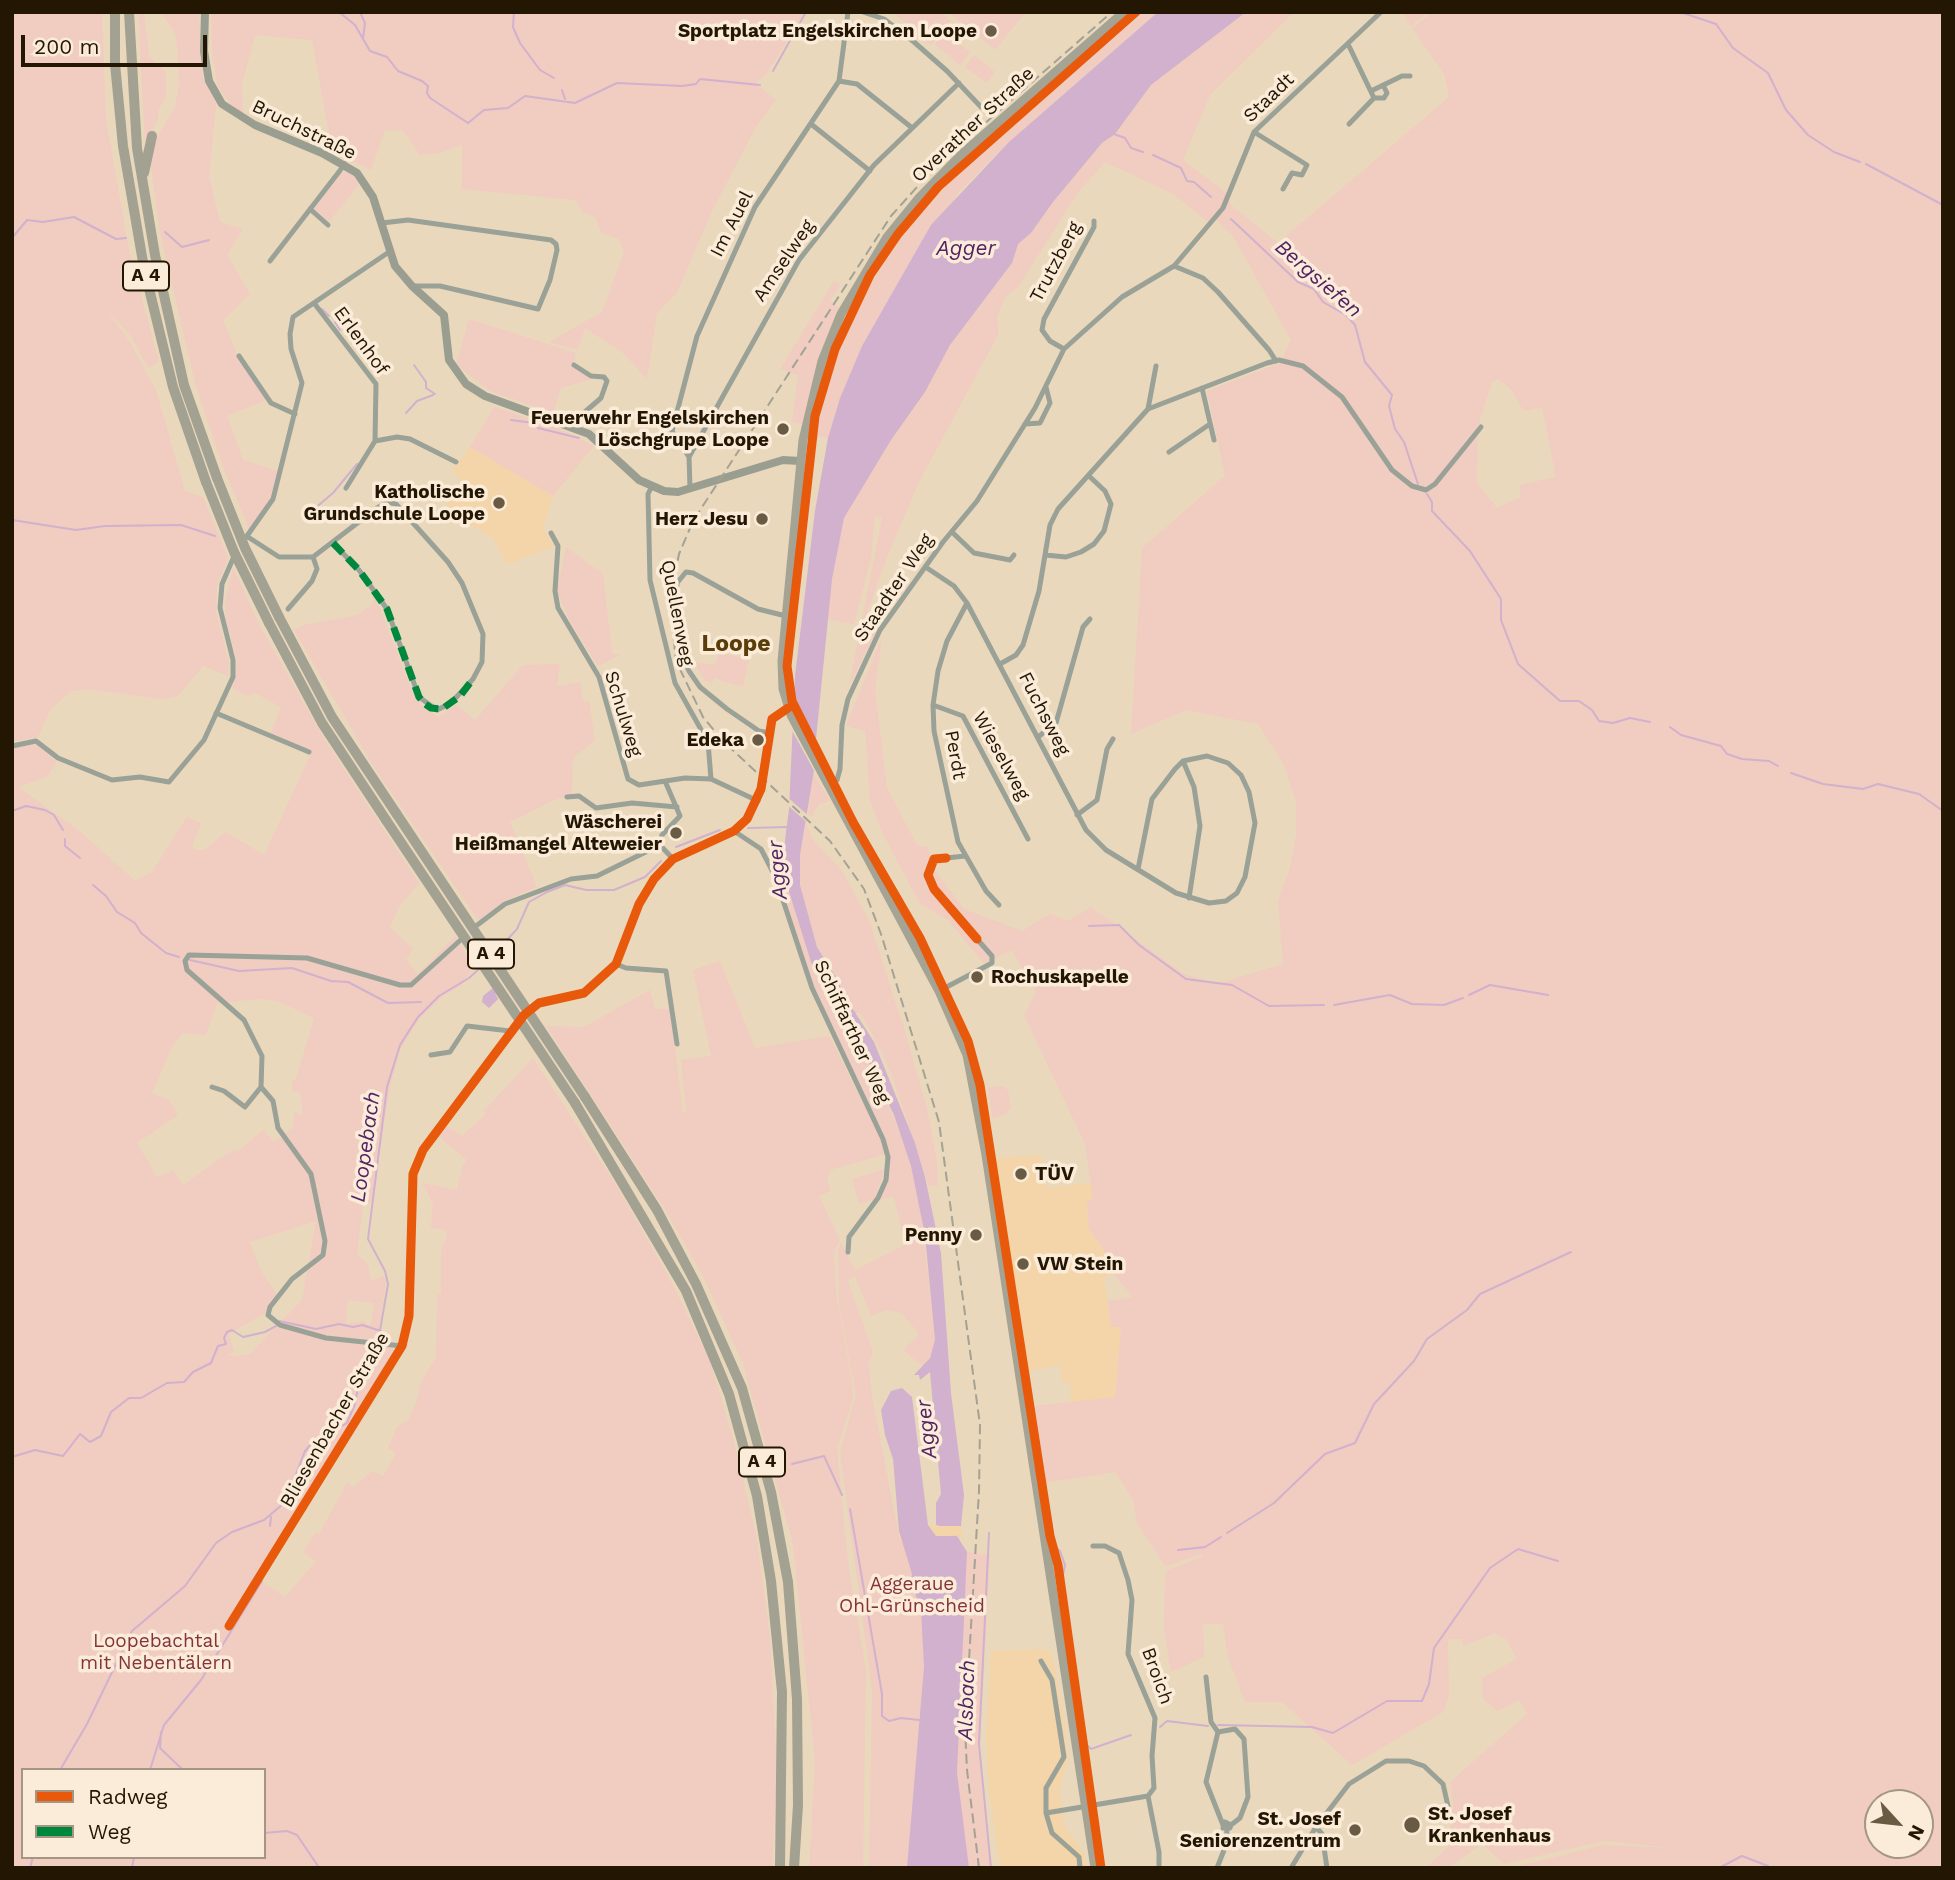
<!DOCTYPE html>
<html>
<head>
<meta charset="utf-8">
<style>
  body { margin:0 }
  #map { position:relative; width:1955px; height:1880px; overflow:hidden; background:#ead8bc; font-family:"Work Sans",sans-serif }
  canvas { display:block }
  .frame { position:absolute; inset:0; border:14px solid #231603; pointer-events:none }
  .legend { position:absolute; left:21px; top:1768px; width:245px; height:91px; box-sizing:border-box; background:#faecd8; border:2px solid #a49683; margin:0; padding:9px 12px; list-style:none; font-size:21px; color:#231603 }
  .legend li { display:flex; align-items:center; gap:14px; height:35px }
  .legend b { width:35px; border:2px solid #a49683 }
  .north { position:absolute; left:1864px; top:1789px; width:70px; height:70px; box-sizing:border-box; background:#faecd8; border:2px solid #a49683; border-radius:50%; rotate:117deg; font-size:19px; font-weight:700; line-height:28px; text-align:center; color:#231603 }
  .north::after { content:''; display:block; margin:auto; width:24px; height:32px; background:#695a44; clip-path:polygon(50% 0,100% 100%,50% 72%,0 100%) }
  .scale { position:absolute; left:21px; top:35px; width:186px; height:32px; box-sizing:border-box; border:4px solid #231603; border-top:0; padding-left:9px; font-size:21px; line-height:24px; white-space:nowrap; color:#231603; -webkit-text-stroke:5px #faecd8; paint-order:stroke }
</style>
</head>
<body>
<div id="map">
<canvas width="1955" height="1880"></canvas>
<div class="frame"></div>
<ul class="legend">
<li><b style="height:9px;background:#e8590c"></b>Radweg</li>
<li><b style="height:9px;background:#00873e"></b>Weg</li>
</ul>
<div class="north">N</div>
<div class="scale">200 m</div>
</div>
<script>
const context = document.querySelector('canvas').getContext('2d');
context.lineJoin = 'round';
function paint(path, color) { context.fillStyle = color; context.fill(path, 'evenodd'); }
const poly = rows => new Path2D(rows.map(r => 'M' + r).join(''));
function trace(path, color, width, dash) { context.strokeStyle = color; context.lineWidth = width; context.lineCap = dash ? 'butt' : 'round'; context.setLineDash(dash || []); context.stroke(path); }
function label(font, color, halo, rows, align = 'center') {
  context.font = font + ' "Work Sans",sans-serif'; context.lineWidth = 7; context.setLineDash([]); context.textBaseline = 'middle'; context.strokeStyle = halo; context.fillStyle = color; for (const [text, x, y, turn = 0] of rows) {
    context.save(); context.translate(x, y); context.rotate((+turn || 0) * Math.PI / 180); context.textAlign = isNaN(turn) ? turn : align; if (halo) context.strokeText(text, 0, 0); context.fillText(text, 0, 0); context.restore();
  }
}
paint(poly([
  [470,447,553,496,543,529,554,546,507,565,493,538,443,510,464,483,452,471],
  [1041,1155,1046,1188,1091,1183,1093,1199,1088,1200,1089,1229,1106,1253,1114,1274,1104,1277,1111,1327,1121,1327,1115,1397,1071,1402,1070,1382,1062,1383,1060,1365,1027,1371,993,1158],
  [929,1525,961,1526,963,1537,936,1536,930,1530,900,1542,898,1536],
  [1043,1649,1052,1653,1065,1724,1068,1761,1059,1789,1065,1827,1085,1854,1087,1868,1000,1868,989,1791,986,1733,991,1651]
]), '#f3d5a9');
paint(poly([
  [12,12,102,12,106,119,129,250,159,362,148,368,131,336,105,308,130,342,156,390,185,491,203,497,228,558,217,587,216,612,229,663,228,676,203,666,178,696,162,699,89,689,70,692,50,710,38,737,12,742],
  [138,12,144,12,149,56,166,72,166,96,157,112,159,118,145,143],
  [160,12,199,12,202,73,216,104,209,176,220,222,243,229,227,255,250,294,223,320,238,357,266,400,227,416,243,460,278,471,269,500,250,531,224,470,195,383,159,228,150,160,156,139,175,107,179,83,177,43,174,31],
  [211,12,805,12,765,76,755,83,776,100,756,127,712,211,677,293,657,313,647,379,623,353,585,328,578,350,549,342,602,312,624,252,619,239,601,233,596,218,582,212,576,200,462,189,462,145,439,153,420,155,403,131,385,130,371,170,332,151,312,40,255,35,242,84,243,113,232,107,218,86,212,53],
  [892,12,941,12,951,21,931,45],
  [948,12,1026,12,995,50],
  [1139,12,1158,12,1009,142,959,192,862,346,840,398,828,438,816,436,828,380,851,317,901,235,971,159],
  [1246,12,1294,12,1210,95,1183,160,1225,192,1232,206,1278,243,1449,97,1444,73,1412,29,1433,12,1943,12,1943,1868,1510,1868,1603,1845,1672,1848,1604,1841,1504,1864,1482,1844,1448,1868,1426,1868,1449,1846,1453,1805,1450,1782,1527,1714,1519,1700,1498,1711,1483,1699,1482,1678,1517,1659,1506,1639,1495,1633,1463,1646,1462,1639,1448,1639,1449,1696,1443,1712,1352,1765,1282,1702,1245,1702,1228,1658,1223,1624,1203,1624,1204,1657,1171,1672,1164,1629,1165,1572,1203,1556,1202,1554,1165,1566,1137,1524,1133,1500,1115,1472,1042,1483,1033,1406,1115,1397,1121,1327,1111,1327,1108,1301,1133,1297,1114,1274,1106,1253,1089,1229,1087,1200,1093,1199,1085,1144,1024,1015,1036,992,1012,950,984,964,948,920,920,904,883,834,870,800,865,731,846,726,882,637,875,690,887,788,917,845,928,847,933,868,964,909,1022,931,1050,914,1068,921,1091,907,1182,973,1216,984,1283,964,1278,901,1290,868,1296,835,1296,802,1284,765,1258,724,1186,710,1131,734,1142,548,1225,476,1207,391,1280,363,1291,340,1233,236,1213,217,1208,222,1173,194,1105,162,1079,191,1018,287,1005,297,997,317,999,333,918,484,887,557,866,615,879,625,849,686,882,518,875,515,871,558,854,624,827,619,832,580,844,518,891,440,925,392,950,345,1012,263,1017,244,1031,233,1053,202,1102,143,1115,134,1151,85],
  [1498,379,1512,390,1521,407,1527,411,1542,407,1556,477,1519,485,1521,497,1497,508,1477,483,1478,426,1492,382],
  [1878,1803,1920,1803,1920,1845,1878,1845],
  [1401,12,1428,12,1411,26],
  [945,32,970,52,960,65,935,44],
  [974,55,995,72,987,83,965,67],
  [348,170,359,184,329,222,314,209,340,174],
  [834,281,841,284,830,301,840,308,819,356,802,424,792,422,798,375,780,369],
  [469,319,576,353,573,365,592,379,561,388,553,413,490,391,456,365],
  [494,407,557,427,594,446,553,496,470,447],
  [566,547,603,574,612,653,620,655,598,666,570,622,557,591],
  [233,567,260,626,325,740,419,883,399,907,390,927,413,949,406,960,418,974,455,936,473,968,461,986,444,995,419,1019,400,1050,390,1087,372,1202,363,1204,357,1255,368,1264,371,1281,383,1276,386,1280,377,1341,394,1349,377,1379,376,1386,226,1624,232,1627,262,1582,285,1597,316,1561,303,1552,315,1533,319,1534,347,1483,354,1487,372,1471,383,1476,396,1454,388,1448,397,1427,409,1419,418,1397,420,1383,436,1358,437,1294,441,1293,441,1251,447,1235,444,1229,431,1228,433,1203,422,1183,457,1190,462,1167,467,1160,439,1137,447,1126,462,1136,487,1113,483,1112,533,1058,616,1185,672,1283,709,1359,732,1434,756,1534,770,1637,777,1772,772,1868,12,1868,12,747,37,744,57,762,47,777,18,787,82,833,135,881,152,872,187,817,201,823,192,846,196,850,204,850,226,832,264,855,312,752,271,733,281,707,253,692,250,697,233,688,237,660,226,621,225,603],
  [258,999,278,1001,314,1018,296,1079,292,1080,292,1091,300,1093,303,1115,294,1112,293,1128,274,1142,263,1130,237,1152,234,1149,183,1185,173,1170,157,1177,137,1143,178,1115,169,1100,152,1093,173,1045,183,1033,206,1035,217,1003],
  [316,1221,302,1300,249,1355,228,1356,234,1351,229,1334,265,1313,277,1294,261,1271,250,1242],
  [348,1300,374,1303,370,1326,363,1321,346,1324],
  [23,1770,264,1770,264,1857,23,1857],
  [374,593,412,691,423,707,439,717,456,705,475,720,523,665,560,664,557,686,580,682,583,701,589,701,595,740,573,758,572,795,554,800,510,822,537,887,507,900,478,920,372,764,294,630,304,625,358,615,372,605],
  [720,652,749,660,743,687,714,678,713,682,705,681,694,662,715,665],
  [813,773,830,801,819,804,811,817,808,814],
  [806,824,814,842,841,869,869,920,894,998,876,1005,894,999,902,1021,928,1112,937,1162,938,1186,929,1186,891,1072,873,1035,860,1012,855,1014,842,992,835,974,817,946,800,885,800,855],
  [787,876,812,965,880,1084,908,1154,921,1208,935,1340,935,1348,923,1366,903,1350,919,1334,902,1313,886,1310,871,1316,855,1276,848,1281,873,1353,869,1362,872,1396,900,1541,960,1535,960,1542,968,1552,990,1555,980,1746,982,1790,991,1868,869,1868,872,1691,840,1452,856,1395,839,1304,838,1250,841,1243,855,1270,905,1245,894,1197,880,1199,887,1181,885,1138,813,988,778,879],
  [720,961,755,1048,829,1036,882,1140,885,1154,830,1170,827,1179,831,1191,819,1196,840,1240,834,1252,836,1293,852,1381,853,1399,837,1448,848,1562,866,1670,863,1868,809,1868,815,1763,793,1544,743,1364,703,1276,664,1208,546,1026,584,1027,650,990,655,1009,670,1009,683,1112,686,1112,681,1060,711,1056,693,970],
  [1003,1086,1008,1090,1011,1108,1004,1115,992,1118,988,1088],
  [885,1169,875,1199,859,1204,852,1179]
]), '#f1ccc0');
paint(poly([
  [1158,12,1246,12,1151,85,1115,134,1102,143,1053,202,1031,233,1018,244,1012,263,950,345,925,392,891,440,844,518,832,579,816,739,818,746,800,855,800,885,817,947,838,980,842,992,874,1042,915,1143,925,1177,941,1253,951,1393,964,1495,961,1526,940,1526,936,1525,936,1503,941,1494,930,1372,920,1380,919,1375,914,1375,930,1358,935,1340,925,1235,911,1166,894,1115,870,1065,812,965,787,885,784,848,789,809,795,676,815,511,828,438,840,398,862,346,931,225,1009,142],
  [493,988,498,999,489,1008,482,1002,483,996],
  [902,1388,912,1397,928,1525,936,1536,957,1536,967,1552,957,1773,969,1868,907,1868,924,1667,921,1609,911,1583,912,1574,899,1531,893,1459,885,1435,881,1410,891,1391]
]), '#d1b1cd');
paint(poly([
  [792,697,803,723,809,726,808,729,820,755,817,776,790,727],
  [785,795,811,818,810,825,785,803]
]), '#ead8bc');
trace(poly([
  [339,12,355,25,370,51,387,57,398,71,422,81,428,86,427,93,430,98,468,123,484,110,508,108,525,96,575,103,617,83,682,86,696,84,700,79,760,85],
  [360,12,365,23,363,38],
  [514,12,513,27,520,43,540,70,554,78],
  [1680,12,1716,24,1733,48,1768,73,1786,110,1808,135,1834,152,1860,162],
  [773,71,806,12],
  [562,90,565,99],
  [1114,134,1125,138,1131,148,1143,152],
  [1153,155,1181,168,1187,181,1194,182,1211,197],
  [1866,164,1943,205],
  [1231,219,1298,282,1314,289,1323,302,1346,315,1355,325,1365,362,1392,395,1389,406,1395,429,1404,442,1418,484],
  [165,232,182,247,209,240],
  [12,238,27,220,43,222,74,217,116,239,126,238],
  [322,309,329,316],
  [335,322,340,330],
  [414,365,426,382,426,388,435,394],
  [406,413,417,401,433,395],
  [511,420,534,423,538,428,579,438],
  [1427,494,1432,502,1432,511,1470,551,1501,599,1501,620,1518,664,1560,701,1579,701,1592,710,1599,721,1613,723,1630,718,1650,722],
  [313,510,333,493,357,464],
  [12,520,76,530,105,526,181,525,215,536],
  [1670,727,1681,735,1721,746,1727,754,1742,759,1769,761,1778,766],
  [1791,773,1823,784,1863,789,1878,784,1919,794,1943,811],
  [12,811,26,806,45,810,54,815,63,830],
  [748,828,789,827],
  [65,839,65,846,80,858],
  [676,847,720,830],
  [93,885,106,896,117,912,135,923,141,933,166,953,179,957],
  [1089,926,1119,925,1139,945,1186,979,1232,985,1269,1006,1324,1005],
  [495,953,517,929,529,902,547,892,565,885,586,890,614,890,645,877,661,861],
  [190,960,239,971,292,968,331,981,348,982,388,1003,421,1002],
  [1469,995,1490,985,1548,995],
  [1334,1005,1390,995,1412,1004,1444,1005,1463,998],
  [279,1321,316,1329,339,1324,353,1327,362,1325,381,1331],
  [378,1342,388,1284,385,1271,368,1239,387,1087,400,1045,418,1017,439,996,469,978,479,969],
  [12,1457,35,1450,63,1456,80,1434,90,1442,101,1436,111,1412,129,1398,141,1398,167,1383,184,1382,193,1372,211,1363,218,1346,226,1344,224,1338,227,1332,232,1330,243,1337,265,1332,276,1326],
  [792,1464,824,1456,842,1495],
  [281,1503,294,1477],
  [850,1509,882,1694,882,1716,889,1721,901,1718,919,1720],
  [270,1526,271,1517],
  [989,1533,979,1744,991,1868],
  [1227,1533,1274,1503,1325,1454,1355,1443,1374,1404,1414,1361,1427,1339,1467,1310,1480,1294,1571,1252],
  [1054,1546,1060,1551,1065,1565,1061,1585,1087,1745,1091,1749,1131,1735],
  [1178,1550,1205,1547,1221,1537],
  [1218,1725,1312,1727,1333,1733,1387,1701,1422,1701,1429,1684,1434,1648,1490,1568,1518,1549,1558,1561],
  [1160,1727,1167,1721,1208,1726],
  [161,1732,160,1748,183,1770],
  [60,1770,87,1724,132,1631,185,1586,216,1543,232,1532,264,1520,289,1499,294,1491,296,1474,305,1451,312,1443,347,1423,355,1404,362,1364,375,1347],
  [150,1770,164,1725,201,1680,262,1581],
  [264,1833,287,1831,297,1835,318,1866],
  [30,1868,33,1857],
  [132,1868,134,1857],
  [1719,1868,1742,1856,1768,1866]
]), '#d1b1cd', 2);
trace(poly([
  [863,12,884,19,914,42,947,71,981,107],
  [1348,44,1374,98,1349,124],
  [839,81,857,84,911,127],
  [1371,91,1402,76,1410,76],
  [1374,98,1384,98,1387,93,1383,85],
  [811,124,870,171],
  [1254,132,1307,165,1302,175,1292,173,1283,189],
  [310,209,328,225],
  [382,223,408,220,551,240,556,244,557,250,550,280,538,309,440,286,412,286],
  [270,261,345,164],
  [1174,266,1203,278,1218,292,1269,350,1276,361],
  [314,303,376,384,375,441,397,437,410,439,456,462],
  [1064,349,1050,341,1042,330,1044,319,1094,227,1094,221],
  [239,356,271,403,295,414],
  [574,365,591,376,604,377,607,381,601,398,579,417,574,428],
  [1202,388,1214,440],
  [1148,409,1156,366],
  [1025,424,1040,423,1050,403,1046,387],
  [1169,452,1210,424],
  [689,457,672,431,697,336,755,207,839,81,848,12],
  [346,488,375,441],
  [651,488,648,494,650,580,675,683,708,742,711,779],
  [690,488,689,457,799,260,874,165,959,83],
  [551,533,558,546,555,591,558,608,599,677,628,779,639,785,685,778,711,779,758,801],
  [953,533,974,553,1010,560,1014,555],
  [248,537,279,557,313,557,377,508,388,502,396,504,448,562,462,583,483,634,482,662,473,679,451,703,437,710,419,697,387,609,359,570,333,543],
  [242,543,273,499,302,383,291,349,290,334,293,317,389,252],
  [1045,555,1066,557,1081,552,1094,544,1104,531,1111,504,1105,491,1089,476],
  [927,568,954,586,967,603,1086,830,1106,850,1176,893,1209,903,1226,901,1237,893,1245,877,1255,823,1249,792,1241,775,1228,763,1207,756,1183,761,1175,769,1152,799,1138,869],
  [967,603,947,641,938,671,933,705,934,731,958,842,986,891,999,905],
  [288,609,312,581,317,569,313,557],
  [1000,664,1016,655,1023,645,1039,591,1050,525,1058,509,1148,409,1267,363,1279,360,1303,366,1342,397,1392,470,1412,486,1426,490,1435,484,1481,427],
  [933,705,963,716,1028,839],
  [216,713,309,752],
  [770,733,759,731,727,709,700,687,689,671,681,651,675,613,677,583,686,572,693,573,758,609,786,616],
  [1038,737,1056,723,1083,627,1090,619],
  [12,746,36,741,58,758,112,780,140,777,169,782,204,740,233,677,233,660,220,608,222,584,235,554],
  [1183,761,1194,787,1200,826,1189,898],
  [829,785,837,780,840,769,842,725,848,699,880,630,943,542,977,501,1035,408,1064,349,1122,297,1174,266,1223,208,1254,132,1381,12],
  [567,797,579,796,596,808,632,803,677,807],
  [1077,815,1097,800,1107,749,1113,739],
  [734,831,761,849,775,876,812,988,883,1139,888,1157,886,1180,878,1198,849,1237,848,1252],
  [660,845,662,835,680,816,665,781],
  [946,858,965,856],
  [472,929,505,904,571,879,597,876,660,845,673,859],
  [616,964,626,968,666,971,677,1044],
  [939,991,992,963,992,956,977,939],
  [431,1055,450,1052,467,1026,510,1031],
  [212,1087,224,1091,245,1107,261,1087,262,1056,244,1020,187,970,185,961,189,955,307,958,400,985,411,985,465,936],
  [261,1087,273,1101,278,1128,311,1174,325,1241,323,1255,292,1279,270,1307,268,1315,280,1325,326,1338,402,1346],
  [229,1626,402,1346,409,1316,413,1174,423,1150,524,1015,539,1003,584,993,616,964,639,904,654,879,673,859,734,831,747,819,761,789,772,719,788,708],
  [1041,1661,1052,1680,1064,1757,1046,1788,1046,1813,1052,1833,1079,1857,1080,1868],
  [1206,1677,1211,1722,1218,1732],
  [1148,1796,1159,1852,1159,1868],
  [1046,1813,1148,1796,1154,1788,1152,1756,1155,1718,1128,1654,1132,1600,1128,1580,1119,1553,1105,1546,1093,1546],
  [1225,1822,1231,1825,1230,1828,1223,1828,1225,1822],
  [1223,1825,1206,1782,1218,1732,1235,1729,1244,1739,1248,1797,1240,1818,1231,1825],
  [1316,1827,1322,1834,1327,1868],
  [1217,1868,1226,1845,1227,1829],
  [1291,1868,1316,1827,1349,1784,1386,1761,1409,1761,1424,1766,1443,1784,1448,1806]
]), '#9aa197', 5);
trace(poly([
  [205,12,204,51,209,81,222,104,255,125,322,153,357,173,373,197,395,266,412,286,444,315,449,360,466,384,485,396,589,434,639,480,664,491,678,492,783,460,800,461]
]), '#999e91', 8);
trace(poly([
  [1095,1868,986,1155,967,1055,939,991,791,715,783,689,782,661,803,440,822,361,841,314,887,237,918,199,962,154,1124,12]
]), '#a5a494', 9);
trace(poly([
  [115,12,115,64,123,146,144,268,173,387,206,482],
  [129,12,137,148,155,255,184,385,217,478],
  [144,173,152,136],
  [279,617,332,717,396,813],
  [269,623,322,723,386,820],
  [585,1097,657,1210,696,1284,742,1388,771,1492,788,1582,797,1699,798,1805,794,1868],
  [575,1103,686,1291,729,1394,757,1496,771,1581,782,1692,780,1868]
]), '#a3a191', 10);
trace(poly([
  [979,1868,967,1770,965,1728,979,1491,980,1425,939,1122,881,934,864,889,830,841,723,741,703,717,676,661,670,602,679,554,693,521,891,216,935,167,1112,12]
]), '#a3a295', 2, [10, 5]);
trace(poly([
  [217,478,245,548,279,617],
  [206,482,234,552,269,623],
  [396,813,585,1097],
  [386,820,575,1103]
]), '#a3a191', 10);
trace(poly([
  [333,543,359,570,387,609,419,697,425,704,431,708,442,709,460,696,473,679]
]), '#00873e', 7, [14, 7]);
trace(poly([
  [946,858,934,859,928,875,934,889,977,939],
  [229,1626,402,1346,409,1316,413,1174,423,1150,524,1015,539,1003,584,993,616,964,639,904,654,879,673,859,734,831,747,819,761,789,772,719,788,708],
  [1101,1868,1058,1565,1050,1536,980,1085,968,1041,920,938,853,822,792,701,787,666,815,416,835,349,870,275,898,234,938,187,1136,12]
]), '#e8590c', 9);
for (const [x, y, r, color] of [
  [991,31,7,"#695a44"],
  [783,429,7,"#695a44"],
  [499,503,7,"#695a44"],
  [762,519,7,"#695a44"],
  [758,740,7,"#695a44"],
  [676,833,7,"#695a44"],
  [977,977,7,"#695a44"],
  [1021,1174,7,"#695a44"],
  [976,1235,7,"#695a44"],
  [1023,1264,7,"#695a44"],
  [1412,1825,9,"#695a44"],
  [1355,1830,7,"#695a44"]
]) { const dot = new Path2D(); dot.arc(x, y, r, 0, 2 * Math.PI); context.fillStyle = color; context.fill(dot); trace(dot, '#faecd8', 2.5); }
for (const [x, y, w] of [
  [146,276,46],
  [491,954,46],
  [762,1462,46]
]) { const box = new Path2D(); box.roundRect(x - w / 2, y - 14.5, w, 29, 5); context.fillStyle = '#faecd8'; context.fill(box); trace(box, '#231603', 2); }
label('bold 18px', '#231603', null, [
  ["A 4",146,276],
  ["A 4",491,954],
  ["A 4",762,1462]
]);
label('bold 19px', '#231603', '#faecd8', [
  ["Sportplatz Engelskirchen Loope",977,31],
  ["Feuerwehr Engelskirchen",769,418],
  ["Löschgrupe Loope",769,440],
  ["Katholische",485,492],
  ["Grundschule Loope",485,514],
  ["Herz Jesu",748,519],
  ["Edeka",744,740],
  ["Wäscherei",662,822],
  ["Heißmangel Alteweier",662,844],
  ["Rochuskapelle",991,977,"left"],
  ["TÜV",1035,1174,"left"],
  ["Penny",962,1235],
  ["VW Stein",1037,1264,"left"],
  ["St. Josef",1428,1814,"left"],
  ["Krankenhaus",1428,1836,"left"],
  ["St. Josef",1341,1819],
  ["Seniorenzentrum",1341,1841]
], 'right');
label('19px', '#231603', '#faecd8', [
  ["Staadt",1269,98,-44],
  ["Overather Straße",973,125,-43],
  ["Bruchstraße",304,130,26],
  ["Im Auel",732,224,-63],
  ["Amselweg",784,261,-56],
  ["Trutzberg",1056,262,-62],
  ["Erlenhof",361,341,54],
  ["Staadter Weg",894,588,-56],
  ["Quellenweg",677,613,79],
  ["Schulweg",623,714,73],
  ["Fuchsweg",1044,714,63],
  ["Perdt",955,755,80],
  ["Wieselweg",1001,756,61],
  ["Schiffarther Weg",852,1032,65],
  ["Bliesenbacher Straße",335,1420,-60],
  ["Broich",1157,1676,70]
]);
label('19px', '#86323b', '#faecd8', [
  ["Aggeraue",912,1584],
  ["Ohl-Grünscheid",912,1606],
  ["Loopebachtal",156,1641],
  ["mit Nebentälern",156,1663]
]);
label('italic 21px', '#532463', '#faecd8', [
  ["Agger",966,249],
  ["Bergsiefen",1318,279,41],
  ["Agger",778,870,-95],
  ["Loopebach",366,1147,-82],
  ["Agger",927,1429,-96],
  ["Alsbach",967,1700,-88]
]);
label('bold 23px', '#5a3d08', '#faecd8', [
  ["Loope",736,644]
]);
</script>
</body>
</html>
